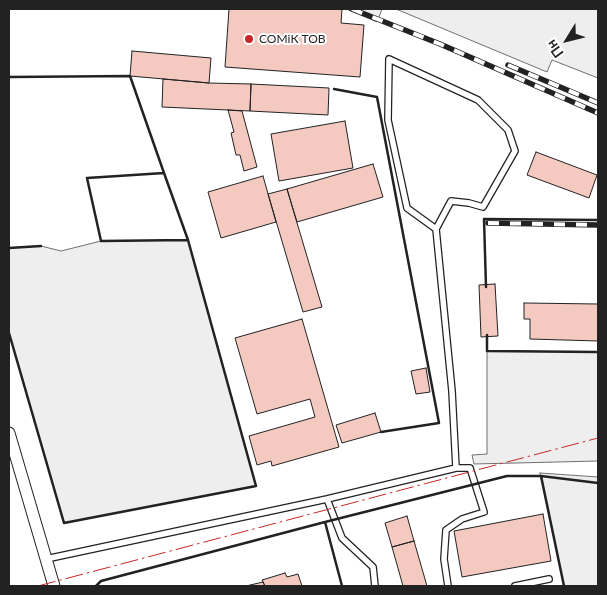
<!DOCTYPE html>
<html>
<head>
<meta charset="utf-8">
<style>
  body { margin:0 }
  #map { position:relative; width:607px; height:595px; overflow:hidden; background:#fff; font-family:Lato,sans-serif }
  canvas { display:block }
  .frame { position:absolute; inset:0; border:10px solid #222; pointer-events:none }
  .north { position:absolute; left:542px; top:15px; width:50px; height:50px; -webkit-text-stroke:4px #fff; paint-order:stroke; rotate:234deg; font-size:14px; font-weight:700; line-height:20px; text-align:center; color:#222 }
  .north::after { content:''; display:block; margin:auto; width:18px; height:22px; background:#222; clip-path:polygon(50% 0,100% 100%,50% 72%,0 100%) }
</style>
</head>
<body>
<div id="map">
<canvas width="607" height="595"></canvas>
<div class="frame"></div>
<div class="north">Пн</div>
</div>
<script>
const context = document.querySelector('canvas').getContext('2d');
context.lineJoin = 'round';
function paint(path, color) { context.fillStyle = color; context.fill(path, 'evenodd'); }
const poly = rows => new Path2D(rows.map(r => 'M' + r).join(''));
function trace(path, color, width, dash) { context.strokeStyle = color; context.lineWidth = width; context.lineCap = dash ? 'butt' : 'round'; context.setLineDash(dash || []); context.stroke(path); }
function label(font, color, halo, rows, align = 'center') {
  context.font = font + ' Lato,sans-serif'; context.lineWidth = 4; context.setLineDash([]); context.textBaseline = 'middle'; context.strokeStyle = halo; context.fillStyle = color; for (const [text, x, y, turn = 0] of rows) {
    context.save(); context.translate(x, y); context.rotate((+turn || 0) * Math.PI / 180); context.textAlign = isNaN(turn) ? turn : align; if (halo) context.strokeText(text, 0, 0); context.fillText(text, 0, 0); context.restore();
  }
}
const green = poly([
  [346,9,382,9,377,22,346,9],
  [396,9,598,9,598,78,552,60,547,72,396,9],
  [188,240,256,486,64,523,9,333,9,248,41,246,61,251,101,241,188,240],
  [487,351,598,352,598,461,474,464,472,455,487,454,487,351],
  [540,473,598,477,598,586,564,586,540,473]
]);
paint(green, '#eee');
trace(green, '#6f6f6f', 1);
const building = poly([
  [229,9,342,9,341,23,364,25,360,77,225,67,229,9],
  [132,51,211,58,209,83,130,76,132,51],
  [163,79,209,83,251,84,250,111,162,107,163,79],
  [251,84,329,88,328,115,250,111,251,84],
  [228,110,242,111,257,167,244,171,240,155,236,155,231,133,234,132,228,110],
  [345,121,353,168,279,181,271,134,345,121],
  [536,152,597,175,589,198,527,175,536,152],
  [373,164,383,197,297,222,287,189,373,164],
  [263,176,276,222,221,238,208,192,263,176],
  [287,189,322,307,303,312,268,194,287,189],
  [495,284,498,336,481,337,479,285,495,284],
  [524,303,598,304,598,341,530,339,530,319,524,319,524,303],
  [302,319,339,447,272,466,271,461,257,465,249,436,315,417,310,399,257,414,235,338,302,319],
  [426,368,430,392,416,394,411,371,426,368],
  [375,413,381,432,342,443,336,425,375,413],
  [543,514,551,561,462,577,454,531,543,514],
  [407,516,414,541,392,547,385,523,407,516],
  [414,541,427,586,403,586,392,547,414,541],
  [285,573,287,577,298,574,302,586,265,586,262,580,285,573],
  [263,582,265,586,246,586,263,582]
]);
paint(building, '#f3c9c0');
trace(building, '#222', 1);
const lane = poly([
  [436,229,451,201,469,203,483,207,515,151,508,130,478,100,389,59,388,120,407,208,436,229,452,391,456,468],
  [327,499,342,538,373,567,375,586],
  [46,559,327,499,456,468,470,468,484,512,462,519,446,530,444,559,448,586],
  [515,586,549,579]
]);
const street = poly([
  [9,433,54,586]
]);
trace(lane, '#222', 8);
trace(street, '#222', 13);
trace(lane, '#fff', 5.5);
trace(street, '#fff', 11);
const rail = poly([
  [352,9,440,44,598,113],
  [508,65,598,103],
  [488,223,598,225]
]);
trace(rail, '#222', 5.5);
trace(rail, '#fff', 4, [11]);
trace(poly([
  [9,77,130,76,164,173,188,240,101,241,87,178,164,173],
  [334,89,377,97,439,423,381,432],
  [9,248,41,246],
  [486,287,484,219,598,220],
  [9,333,64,523,256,486,188,240],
  [487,335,487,351,598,352],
  [541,476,598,483],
  [96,586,101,581,325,522],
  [342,586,325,522,507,476,541,476,564,586]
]), '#222', 2.5);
trace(poly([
  [38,586,598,438]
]), '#c62828', 1, [18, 4, 2.5, 4]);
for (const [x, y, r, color] of [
  [249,39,5,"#c62828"]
]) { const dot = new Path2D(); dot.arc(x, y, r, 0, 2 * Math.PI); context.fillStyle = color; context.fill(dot); trace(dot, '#fff', 2); }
label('12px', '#222', '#fff', [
  ["СОМіК ТОВ",259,39]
], 'left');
</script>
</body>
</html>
